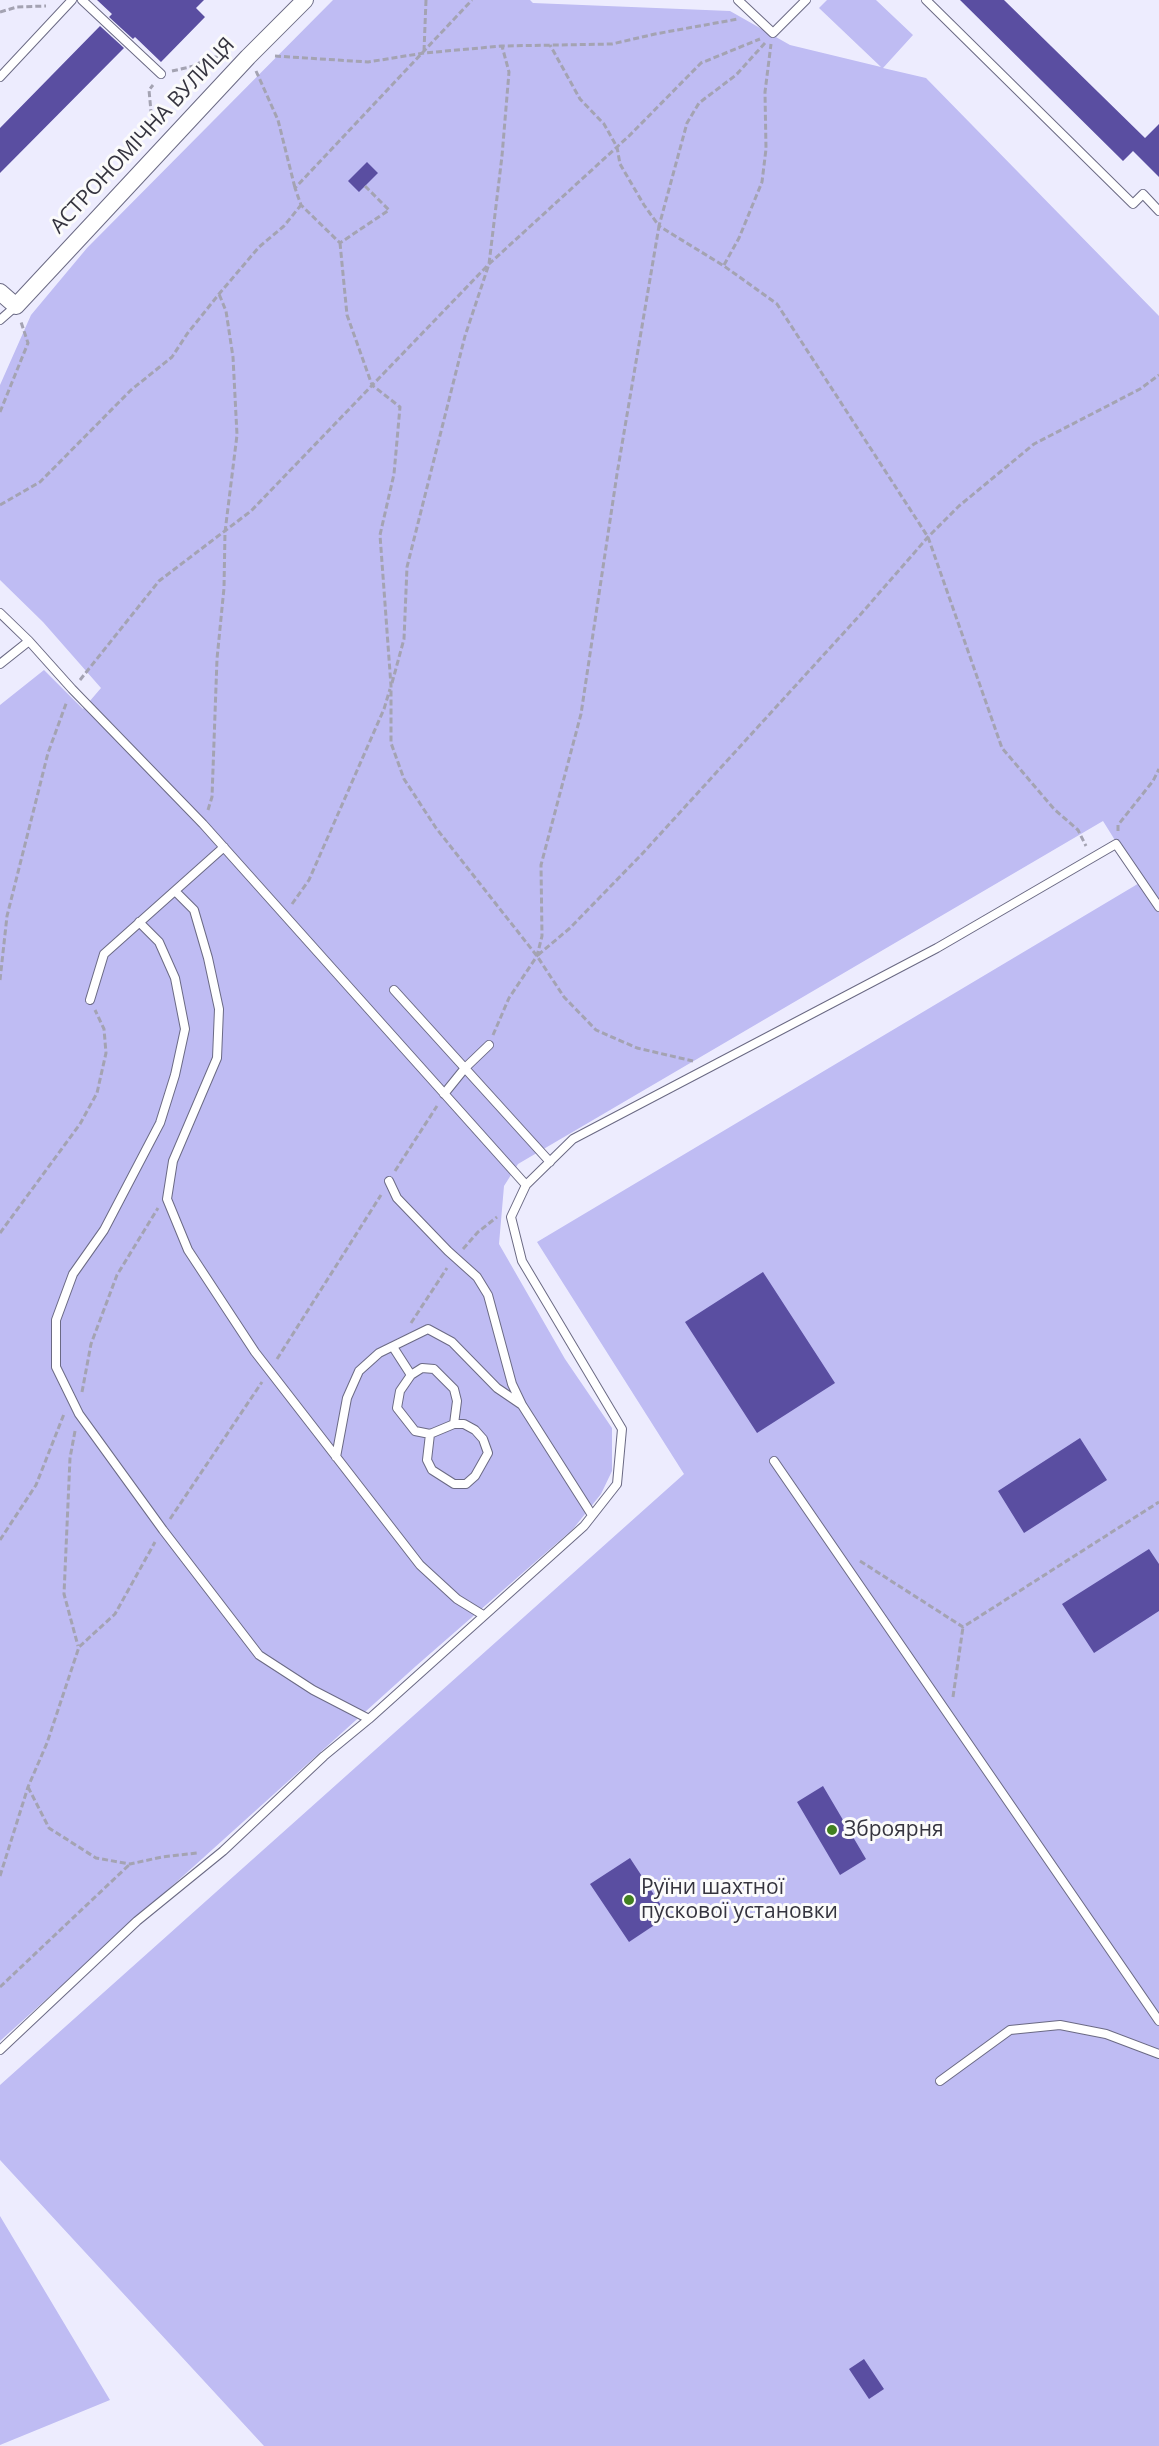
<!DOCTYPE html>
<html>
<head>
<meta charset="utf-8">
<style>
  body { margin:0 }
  canvas { display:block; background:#edecfe }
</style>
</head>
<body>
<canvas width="1159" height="2446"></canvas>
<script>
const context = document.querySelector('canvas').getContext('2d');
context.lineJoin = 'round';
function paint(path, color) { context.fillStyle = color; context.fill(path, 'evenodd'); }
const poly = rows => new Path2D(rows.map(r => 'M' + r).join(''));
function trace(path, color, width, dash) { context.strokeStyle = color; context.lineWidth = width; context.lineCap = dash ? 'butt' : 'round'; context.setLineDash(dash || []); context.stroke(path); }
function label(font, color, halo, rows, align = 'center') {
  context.font = font + ' "Open Sans",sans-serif'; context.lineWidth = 6; context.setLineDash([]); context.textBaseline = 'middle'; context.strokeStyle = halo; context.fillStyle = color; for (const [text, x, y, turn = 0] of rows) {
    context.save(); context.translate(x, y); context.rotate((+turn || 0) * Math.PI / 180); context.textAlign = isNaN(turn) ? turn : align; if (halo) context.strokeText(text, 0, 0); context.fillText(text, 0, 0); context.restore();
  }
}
paint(poly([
  [333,0,530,0,533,3,730,11,790,45,881,67,819,8,827,0,876,0,913,35,883,68,926,78,1159,316,1159,2446,264,2446,0,2160,0,2085,684,1474,537,1242,1141,882,1103,821,518,1164,504,1186,499,1244,565,1359,612,1428,612,1471,601,1494,573,1529,416,1666,0,2041,0,705,44,670,83,709,101,688,43,622,0,580,0,385,31,315,87,248],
  [0,2216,110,2400,0,2445]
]), '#bfbcf3');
paint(poly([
  [97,0,204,0,196,8,205,17,161,62,135,37,133,39,109,17,112,14],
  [960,0,1004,0,1145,138,1159,124,1159,177,1133,151,1123,161],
  [100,26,124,48,0,173,0,128],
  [367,162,378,173,359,192,348,181],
  [763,1272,835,1383,757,1433,685,1322],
  [1080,1438,1107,1480,1024,1533,998,1491],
  [1149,1549,1159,1564,1159,1611,1094,1653,1062,1604],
  [823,1786,866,1859,840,1875,797,1802],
  [630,1858,668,1916,629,1942,590,1884],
  [864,2359,884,2389,869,2399,849,2369]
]), '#5a4ea1');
const service = poly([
  [82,0,161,74],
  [738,0,773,33,806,0],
  [926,0,1133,204,1143,194,1159,211],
  [0,77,72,0],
  [0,320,16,306],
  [0,613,29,641,72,689,203,824,526,1185],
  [0,664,29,641],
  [175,891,194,910,208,958,219,1009,217,1058,173,1161,167,1199,188,1250,255,1352,420,1565,457,1599,483,1615],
  [139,922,159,942,175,978,185,1029,175,1075,160,1123,104,1230,73,1274,56,1320,56,1367,79,1414,163,1530,259,1655,313,1690,369,1719],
  [394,990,550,1162],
  [90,1000,104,954,224,847],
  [444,1094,465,1068,489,1045],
  [389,1181,397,1198,448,1251,477,1277,488,1295,512,1384,522,1405],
  [393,1347,411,1375,422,1368,434,1369,454,1389,457,1401,454,1424],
  [411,1375,400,1391,397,1408,415,1431,430,1434,454,1424,464,1424,475,1430,483,1439,488,1453,475,1476,466,1484,454,1484,432,1470,427,1460,430,1434],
  [336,1457,347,1398,359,1371,379,1353,428,1329,452,1342,497,1388,522,1405,592,1515],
  [774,1461,1159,2021],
  [0,2050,137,1921,223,1851,324,1756,369,1719,584,1526,617,1484,622,1429,522,1261,511,1217,526,1185,573,1139,937,948,1116,844,1159,907],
  [940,2081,1010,2030,1060,2025,1106,2034,1159,2054]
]);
const minor = poly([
  [0,292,16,306,248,57,305,0]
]);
trace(service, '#6b6a84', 10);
trace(minor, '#6b6a84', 18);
trace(poly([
  [0,12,17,7,46,6],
  [765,43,736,75,699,103,687,123,659,226,724,266,777,304,928,537,1002,748,1054,809,1078,830,1086,846],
  [424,51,426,0],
  [275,56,368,62,424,53,502,46,612,44,655,34,738,19],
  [172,71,194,66,209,57,225,57],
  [256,71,278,120,295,188],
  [153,133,149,90,153,85],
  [365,186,389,210,340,243,301,205,295,188,472,0],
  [340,243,347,315,372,385,400,407,394,474,380,535,391,686,391,743,404,779,436,828,537,956,564,997,596,1030,637,1048,693,1061],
  [724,265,739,238,762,182,766,149,765,92,771,44],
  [0,412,28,343,21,322],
  [0,505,40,482,131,390,172,357,187,334,219,294,259,247,284,226,301,205],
  [80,680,159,581,251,511,489,264,629,136,701,63,760,39],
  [392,683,404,639,407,567,465,336,489,264,502,156,509,72,502,46],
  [208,810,212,797,217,659,224,588,225,532,237,435,233,357,226,311,219,294],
  [1118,831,1118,825,1153,781,1159,769],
  [292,904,309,880,384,709,390,689],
  [538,955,570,928,642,854,860,615,928,537,959,506,1034,444,1140,389,1159,375],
  [0,980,7,916,48,753,67,701],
  [493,1035,509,998,537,956,542,936,541,865,581,714,617,474,659,226,644,205,620,164,617,147,604,124,580,99,550,45],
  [395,1171,437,1106],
  [0,1233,80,1124,97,1093,106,1053,104,1029,95,1010],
  [463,1249,478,1232,497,1217],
  [411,1323,447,1268],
  [277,1359,381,1195],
  [82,1392,91,1344,117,1275,158,1208],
  [75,1431,70,1458,64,1594,78,1646],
  [170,1519,262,1382],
  [0,1540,36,1485,64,1414],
  [860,1561,963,1627,1159,1502],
  [953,1697,963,1627],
  [28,1787,49,1828,96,1858,130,1864,162,1857,197,1853],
  [0,1876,28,1787,47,1743,79,1647,115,1614,155,1542],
  [0,1987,130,1864]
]), '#a4a3b2', 3, [6, 3]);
trace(service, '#fff', 8);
trace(minor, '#fff', 16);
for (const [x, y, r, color] of [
  [832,1830,6,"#418020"],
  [629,1900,6,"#418020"]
]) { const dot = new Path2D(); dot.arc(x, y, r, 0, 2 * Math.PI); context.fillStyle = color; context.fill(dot); trace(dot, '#fbfbfb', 2); }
label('21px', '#35343f', '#fbfbfb', [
  ["АСТРОНОМІЧНА ВУЛИЦЯ",143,136,-47]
]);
label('21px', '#35343f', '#fbfbfb', [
  ["Зброярня",844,1830],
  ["Руїни шахтної",641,1888],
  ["пускової установки",641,1912]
], 'left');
</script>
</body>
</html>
